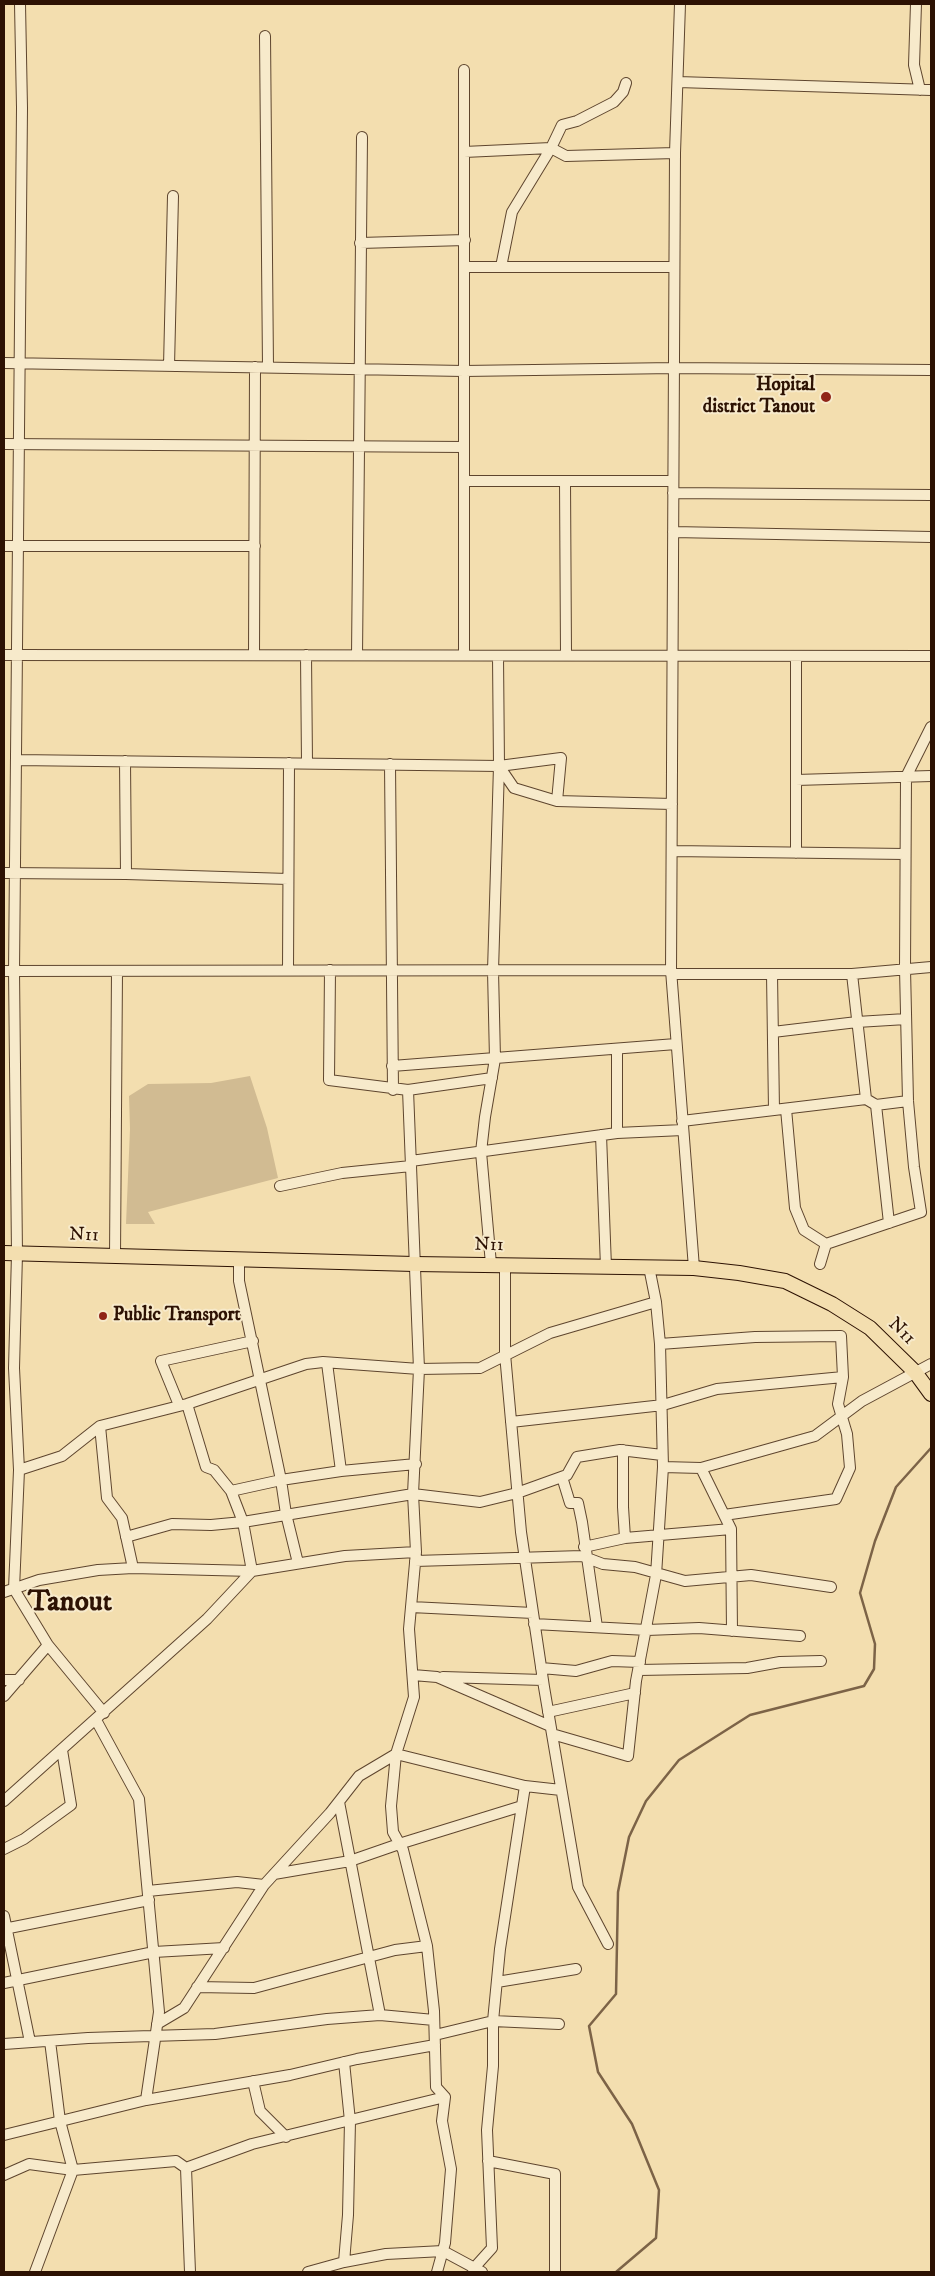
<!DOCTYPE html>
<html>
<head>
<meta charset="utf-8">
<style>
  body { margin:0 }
  #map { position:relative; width:935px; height:2276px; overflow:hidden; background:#f3deaf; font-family:"IM FELL DW Pica",serif }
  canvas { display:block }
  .frame { position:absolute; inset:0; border:5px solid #2d1203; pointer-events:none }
</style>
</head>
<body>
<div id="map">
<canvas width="935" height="2276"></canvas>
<div class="frame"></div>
</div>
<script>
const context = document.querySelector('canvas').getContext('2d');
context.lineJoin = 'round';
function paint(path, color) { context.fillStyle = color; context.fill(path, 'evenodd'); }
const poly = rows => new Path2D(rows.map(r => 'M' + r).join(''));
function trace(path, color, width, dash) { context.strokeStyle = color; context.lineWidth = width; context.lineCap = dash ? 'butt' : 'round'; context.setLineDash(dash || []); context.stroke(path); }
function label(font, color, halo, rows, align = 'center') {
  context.font = font + ' "IM FELL DW Pica",serif'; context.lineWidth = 4; context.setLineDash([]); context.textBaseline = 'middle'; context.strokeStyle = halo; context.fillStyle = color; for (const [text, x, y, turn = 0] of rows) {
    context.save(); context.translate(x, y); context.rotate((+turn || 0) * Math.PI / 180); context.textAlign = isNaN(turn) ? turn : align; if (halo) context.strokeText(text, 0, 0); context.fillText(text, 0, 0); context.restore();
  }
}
paint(poly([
  [250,1076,267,1128,278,1178,148,1212,155,1224,126,1224,130,1129,129,1096,148,1084,211,1083]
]), '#d1bb92');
trace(poly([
  [616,2272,656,2238,659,2190,632,2124,598,2072,589,2026,616,1994,618,1892,629,1837,646,1801,679,1760,750,1715,864,1686,874,1669,875,1644,860,1593,875,1541,896,1487,931,1448]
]), '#7c6347', 2.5);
const minor = poly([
  [20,4,22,108,14,971,17,1254,14,1368,19,1470,14,1589,48,1645,104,1713],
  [680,4,675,153,671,970,694,1268],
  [916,4,914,65,920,90],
  [265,36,268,367],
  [678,82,931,90],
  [626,83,623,92,614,102,577,121,562,125,551,148,566,156,675,153],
  [464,152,551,148,512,212,501,267],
  [360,243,465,240],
  [465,267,674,267],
  [4,363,464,371,674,368,931,370],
  [169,366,173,196],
  [4,444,464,447],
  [464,481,673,481],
  [565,481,566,655],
  [673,493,931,495],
  [673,532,931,537],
  [4,546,255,546],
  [4,655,931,656],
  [254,655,255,367],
  [306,655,307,763],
  [357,655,362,137],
  [464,655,464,70],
  [16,760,499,766,514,788,557,801,672,804],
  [125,761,126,874],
  [390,764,393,1090],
  [499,766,561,758,557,801],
  [796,780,931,776],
  [672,851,905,854],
  [796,853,796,656],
  [4,873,126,874,288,879],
  [288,970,289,763],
  [330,970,329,1080,408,1090,492,1078],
  [4,971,671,970],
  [671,974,852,974,931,967],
  [772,974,774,1110],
  [852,974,866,1099],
  [773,1032,857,1022,906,1019],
  [392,1066,676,1044],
  [876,1105,889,1223],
  [786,1109,795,1208,804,1230,826,1244],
  [682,1121,866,1099,876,1105,908,1101],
  [617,1133,617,1049],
  [601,1135,606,1267],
  [411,1161,617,1133,683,1130],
  [280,1186,342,1173,411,1166],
  [115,1256,117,971],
  [239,1258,239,1281,281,1480,286,1514,298,1563],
  [491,1264,481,1152,485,1117,495,1059,493,971,499,766,498,656],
  [505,1264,505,1354,521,1532,544,1687,578,1887,608,1944],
  [820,1264,826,1244,921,1212,914,1167,908,1101,905,969,906,777,931,727],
  [660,1344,755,1337,841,1336,843,1377,838,1404,847,1434,850,1468,836,1499,724,1515],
  [327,1363,341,1471],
  [179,1405,161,1361,253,1341],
  [511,1422,663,1405,717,1389,843,1377],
  [100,1426,107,1498,122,1518,133,1568],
  [623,1450,623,1507,625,1538],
  [663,1467,701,1468,815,1436,862,1401,931,1364],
  [701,1468,731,1529,732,1631],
  [19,1470,62,1456,100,1426,187,1404,306,1364,323,1362,419,1369,480,1368,550,1333,656,1302],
  [562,1477,570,1503,578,1503,582,1522,597,1627],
  [231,1491,281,1480,341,1471,416,1464],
  [126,1537,172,1524,211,1525,243,1522,413,1494,480,1502,517,1493,567,1475,577,1457,620,1450,662,1455],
  [584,1547,625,1538,731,1529],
  [415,1561,582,1556,603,1564,635,1567,685,1581,751,1575,831,1587],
  [4,1592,39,1580,98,1570,133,1568,252,1571,345,1556,416,1552],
  [411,1607,533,1613],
  [534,1624,647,1630,699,1628,800,1636],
  [541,1668,576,1671,612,1661,640,1662],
  [639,1670,747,1668,780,1662,821,1661],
  [413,1675,437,1677,550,1726],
  [443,1677,543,1680],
  [4,1680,19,1680],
  [4,1696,48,1645],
  [548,1712,635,1693],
  [96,1720,139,1799,159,2012,146,2100],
  [552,1734,628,1756,636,1681,656,1575,663,1467,660,1344,656,1302,649,1267],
  [525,1786,561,1790],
  [4,1801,207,1619,252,1571,243,1522,231,1491,214,1470,206,1467,187,1404],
  [339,1802,380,2015],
  [4,1849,24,1839,71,1805,62,1750],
  [274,1874,350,1861,399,1844,522,1806],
  [148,1891,237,1882,264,1885],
  [4,1916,30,2042],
  [4,1929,149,1900],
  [497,1982,576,1969],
  [4,1983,154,1952,224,1948],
  [197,1987,254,1988,395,1950,427,1946],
  [157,2024,184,2008,264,1885,330,1813,359,1776,396,1754,414,1697,409,1629,416,1552,413,1494,419,1369,408,1090],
  [435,2035,493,2021,559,2024],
  [4,2044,88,2038,215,2034,327,2019,380,2015,434,2020],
  [253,2081,260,2111,286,2137],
  [4,2135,146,2100,290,2075,357,2059,435,2045],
  [488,2161,555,2174,555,2272],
  [186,2168,190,2272],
  [4,2175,29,2164,73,2170,176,2161,186,2168,252,2144,445,2097],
  [344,2262,348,2215,350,2121,344,2062],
  [35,2272,73,2170,60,2121,50,2041],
  [308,2272,344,2262,386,2254,443,2251,482,2272],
  [437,2272,445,2243,451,2169,442,2121,445,2097,436,2087,434,2011,427,1946,403,1850,393,1832,391,1806,396,1754,525,1786,500,1949,493,2021,493,2066,487,2130,492,2248,474,2268,473,2272]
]);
const major = poly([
  [4,1253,414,1264,694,1268,739,1273,785,1281,832,1304,870,1328,915,1372,931,1394]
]);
trace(minor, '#5e452e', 12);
trace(major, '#2d1203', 16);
trace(minor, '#f7eacb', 10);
trace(major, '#f3deaf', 14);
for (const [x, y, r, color] of [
  [826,397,6,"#8f2418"],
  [103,1316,5,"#8f2418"]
]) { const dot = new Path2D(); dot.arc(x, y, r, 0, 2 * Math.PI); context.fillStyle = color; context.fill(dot); trace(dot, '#f7eacb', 2); }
label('bold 19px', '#2d1203', '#f7eacb', [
  ["Hopital",815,386],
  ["district Tanout",815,408],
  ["Public Transport",113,1316,"left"]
], 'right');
label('19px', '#2d1203', '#f7eacb', [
  ["N11",84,1236,2],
  ["N11",489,1246,1],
  ["N11",901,1332,44]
]);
label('bold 29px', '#2d1203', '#f7eacb', [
  ["Tanout",70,1604]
]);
</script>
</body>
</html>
